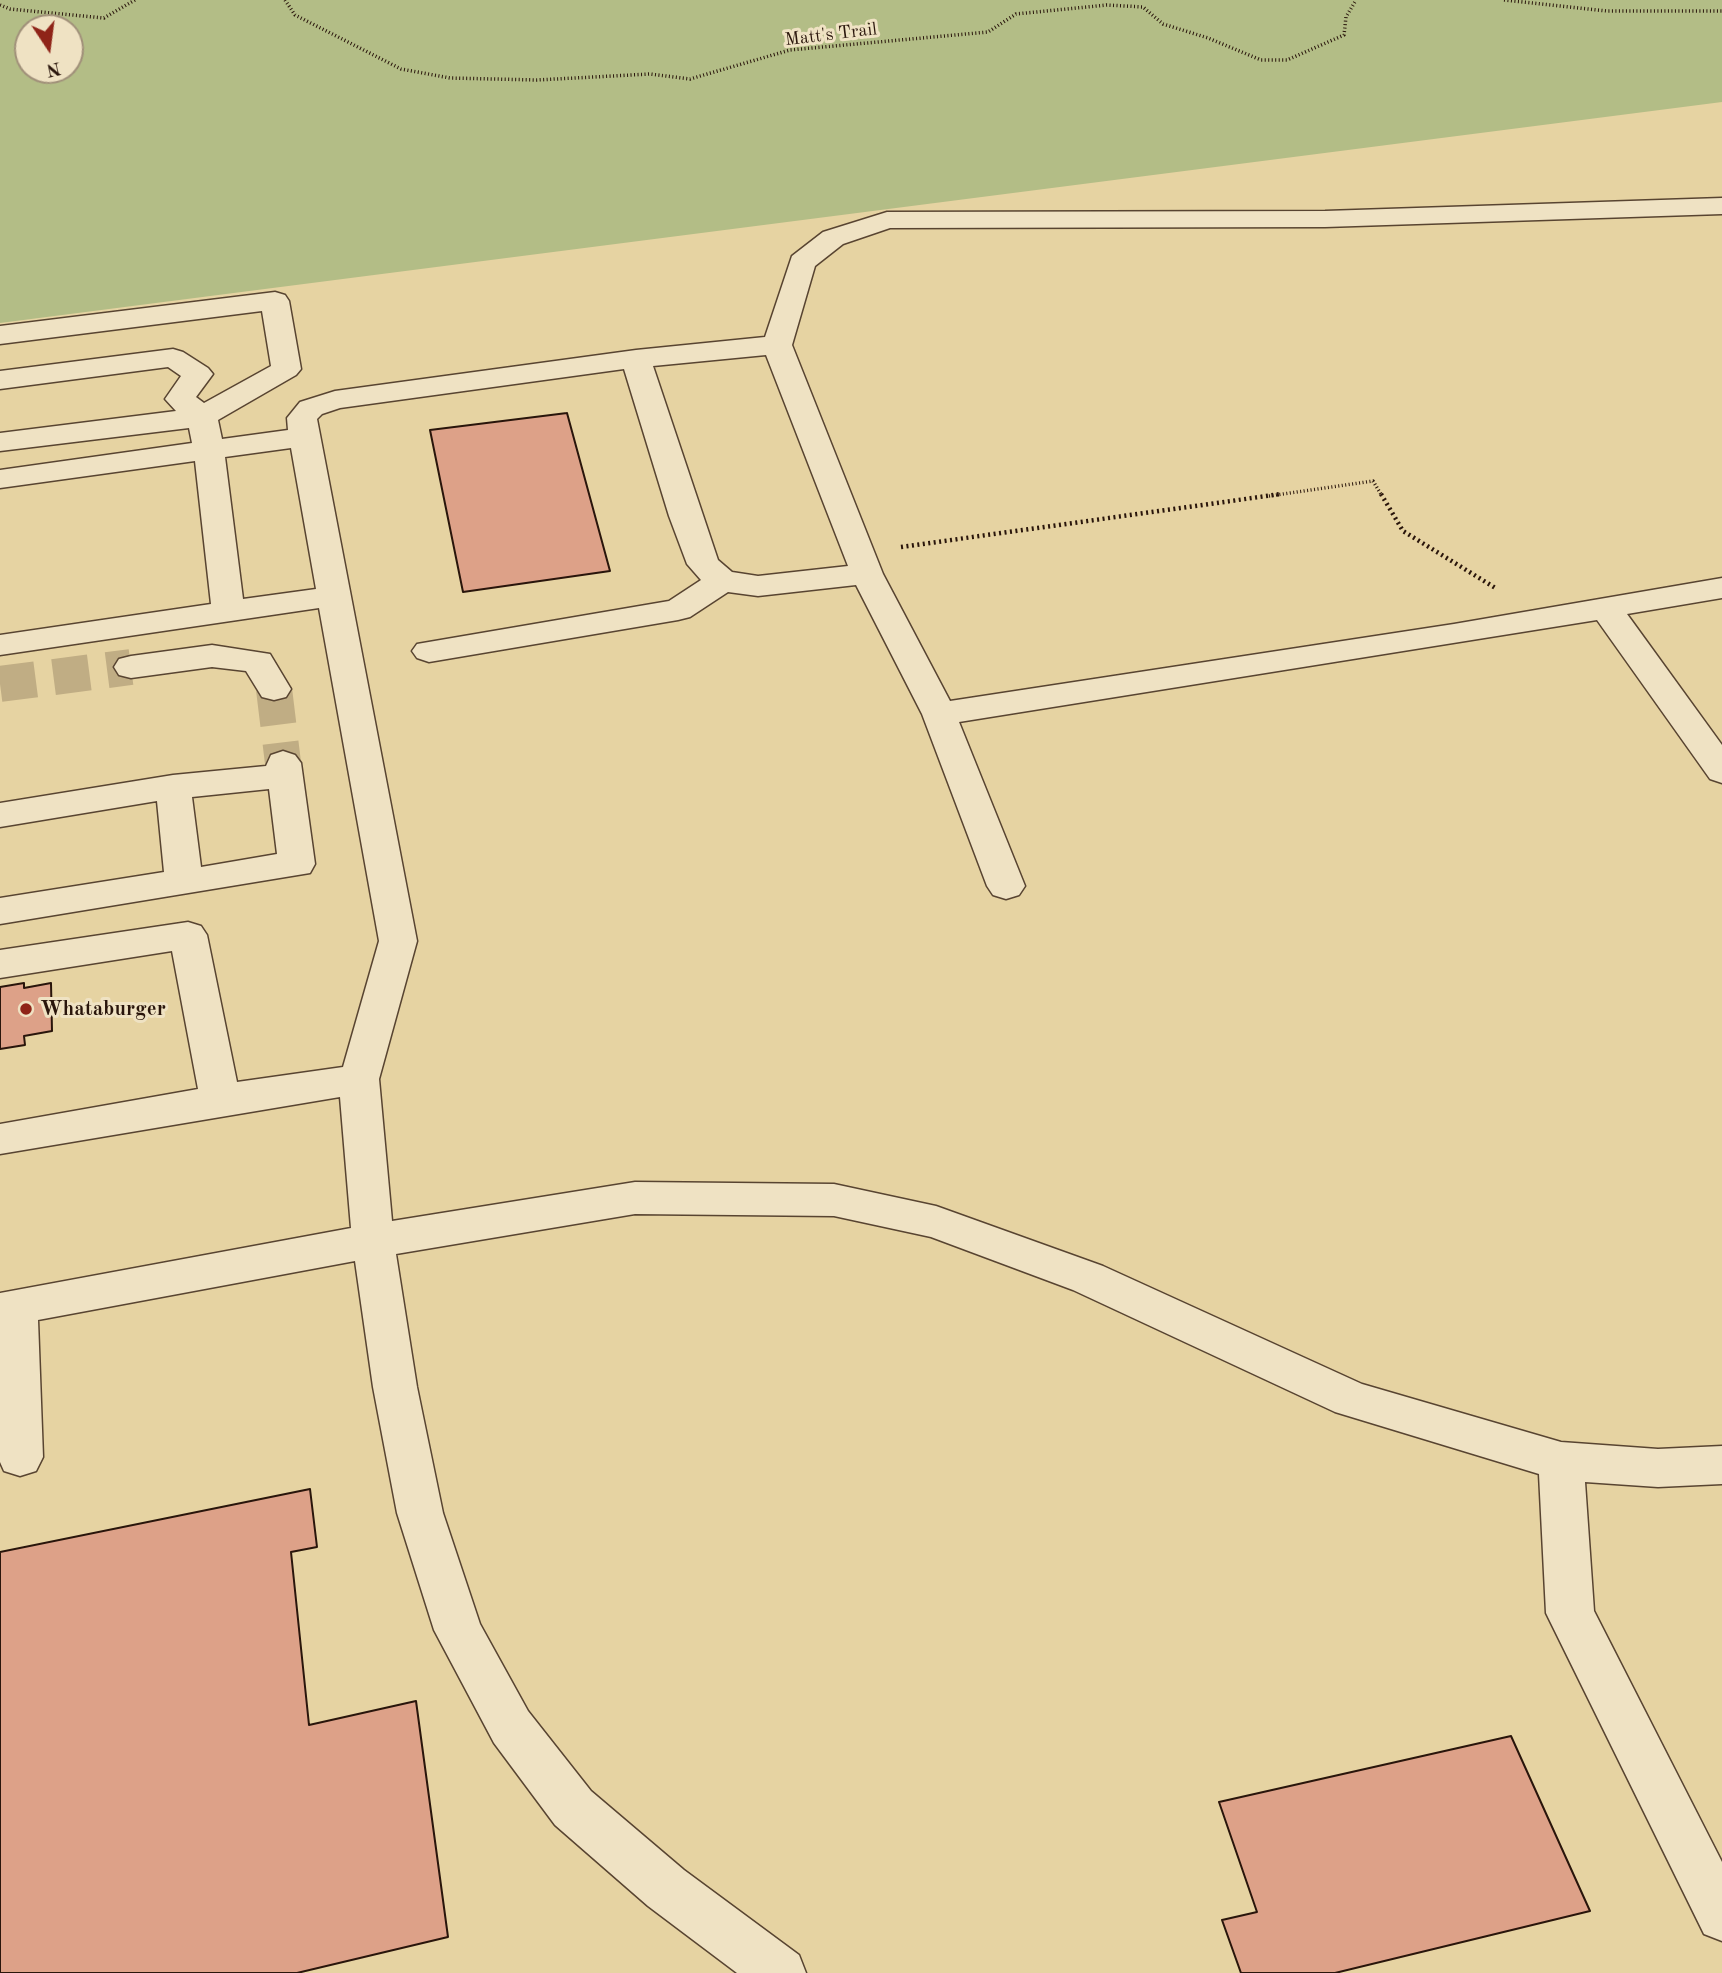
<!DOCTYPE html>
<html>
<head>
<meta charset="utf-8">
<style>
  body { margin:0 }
  #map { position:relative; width:1722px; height:1973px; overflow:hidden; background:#e6d3a2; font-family:"Old Standard TT",serif }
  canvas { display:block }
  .north { position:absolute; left:14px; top:14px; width:70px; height:70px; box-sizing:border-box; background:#efe2c3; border:2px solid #a09079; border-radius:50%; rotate:167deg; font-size:19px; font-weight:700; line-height:28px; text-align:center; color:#29150b }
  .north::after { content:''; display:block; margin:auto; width:24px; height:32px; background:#8f2418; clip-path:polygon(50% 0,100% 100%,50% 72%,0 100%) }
</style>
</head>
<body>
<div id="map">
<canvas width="1722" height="1973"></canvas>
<div class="north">N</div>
</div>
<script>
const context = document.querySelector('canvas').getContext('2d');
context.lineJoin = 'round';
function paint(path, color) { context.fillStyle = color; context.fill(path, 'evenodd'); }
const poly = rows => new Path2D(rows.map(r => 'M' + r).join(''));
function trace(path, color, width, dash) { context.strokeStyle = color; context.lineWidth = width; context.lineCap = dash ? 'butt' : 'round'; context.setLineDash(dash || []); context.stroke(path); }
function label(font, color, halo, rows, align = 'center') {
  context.font = font + ' "Old Standard TT",serif'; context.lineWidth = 6; context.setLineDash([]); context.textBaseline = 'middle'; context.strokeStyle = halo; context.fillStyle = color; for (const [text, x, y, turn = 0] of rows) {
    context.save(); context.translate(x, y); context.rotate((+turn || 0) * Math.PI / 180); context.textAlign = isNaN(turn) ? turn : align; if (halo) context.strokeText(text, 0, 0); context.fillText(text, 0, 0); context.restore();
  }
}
paint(poly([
  [0,0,1722,0,1722,102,0,323],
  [28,28,70,28,70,70,28,70]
]), '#b3bd86');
const building = poly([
  [567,413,610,571,463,592,430,430,567,413],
  [24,983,24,988,51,983,52,1031,24,1036,25,1045,0,1049,0,987,24,983],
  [310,1489,317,1547,291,1552,309,1725,416,1701,448,1937,297,1973,0,1973,0,1552,310,1489],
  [1511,1736,1590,1911,1335,1973,1241,1973,1222,1920,1257,1912,1219,1802,1511,1736]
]);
paint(building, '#dda188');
trace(building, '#29150b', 2);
trace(poly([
  [0,684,131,667],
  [274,689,283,763]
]), '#c0ad84', 36, [36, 18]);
const minor = poly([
  [1722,198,1722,214,1325,227,890,228,843,244,815,266,792,345,883,574,950,701,1454,624,1722,578,1722,598,1627,614,1722,745,1722,783,1710,779,1597,620,959,722,1025,886,1019,895,1006,899,993,895,987,886,922,714,856,585,758,596,728,592,690,617,678,620,429,662,417,658,412,651,417,644,669,601,701,580,687,564,669,516,624,369,340,408,322,414,317,419,417,941,379,1079,392,1221,635,1182,834,1184,936,1206,1103,1266,1362,1384,1561,1442,1658,1449,1722,1446,1722,1484,1658,1487,1585,1482,1594,1611,1722,1862,1722,1941,1704,1934,1546,1613,1539,1474,1335,1412,1073,1290,931,1237,834,1216,635,1214,396,1254,417,1387,443,1513,480,1624,528,1711,591,1791,684,1870,799,1955,806,1973,737,1973,648,1906,555,1825,494,1743,434,1630,397,1513,373,1387,355,1261,38,1320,43,1457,36,1471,20,1476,4,1471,0,1462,0,1293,351,1228,340,1097,0,1154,0,1124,198,1089,172,951,0,978,0,950,188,922,201,926,207,935,237,1082,343,1067,379,941,319,608,0,655,0,635,211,604,195,461,0,488,0,470,192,443,189,428,0,451,0,433,176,411,165,399,181,376,168,367,0,389,0,371,173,349,183,352,208,368,213,374,196,397,204,403,271,366,262,311,0,344,0,326,275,292,285,295,289,301,301,369,296,375,218,420,222,439,288,430,287,418,300,402,335,391,636,350,765,337,792,256,823,232,887,212,1325,211,1722,198],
  [766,355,848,566,758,576,732,572,718,560,653,366,766,355],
  [291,448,316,589,243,599,225,457,291,448],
  [212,645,270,654,291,689,286,697,274,700,262,697,246,671,212,667,131,678,119,675,114,667,119,659,131,656,212,645],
  [283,751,295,755,301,763,315,864,310,873,0,924,0,898,164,872,157,801,0,827,0,803,173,775,266,766,271,755,283,751],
  [269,789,277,854,201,867,192,797,269,789]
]);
trace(minor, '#584431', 3);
trace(poly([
  [285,0,295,15,401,69,450,78,537,80,650,74,690,79,790,50,988,32,1016,14,1107,5,1143,7,1163,24,1208,38,1261,60,1287,60,1344,35,1346,17,1356,0],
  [1504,0,1607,11,1722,11],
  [0,5,10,9,104,18,135,0],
  [1269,496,1373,481,1382,496]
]), '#29150b', 3.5, [1, 2.5]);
trace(poly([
  [1381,494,1403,531,1497,589],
  [901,547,1281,494]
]), '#29150b', 4.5, [2, 3.5]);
paint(minor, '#efe2c3');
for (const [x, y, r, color] of [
  [26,1009,7,"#8f2418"]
]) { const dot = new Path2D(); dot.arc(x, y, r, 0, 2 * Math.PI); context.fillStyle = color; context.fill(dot); trace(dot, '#efe2c3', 2.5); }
label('18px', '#29150b', '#efe2c3', [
  ["Matt's Trail",831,35,-7]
]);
label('bold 21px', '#29150b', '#efe2c3', [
  ["Whataburger",40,1009]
], 'left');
</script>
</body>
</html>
